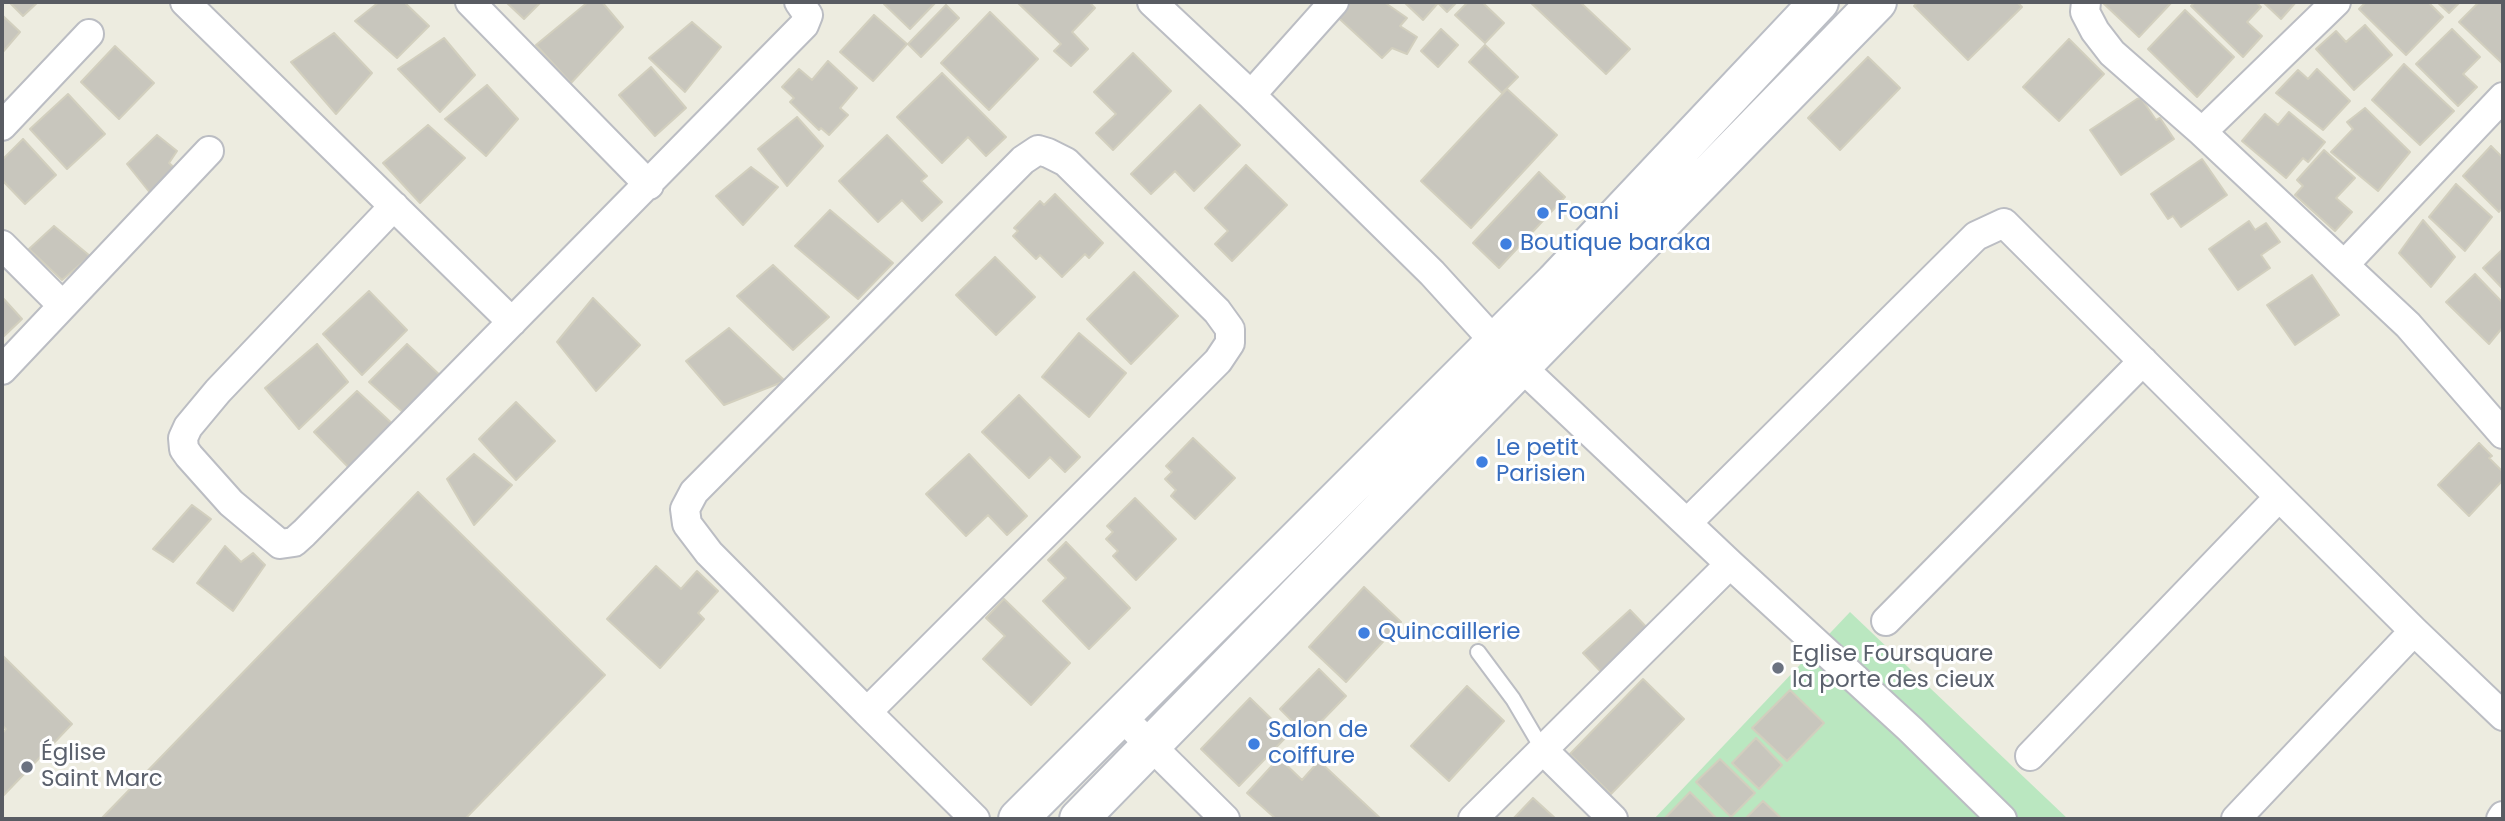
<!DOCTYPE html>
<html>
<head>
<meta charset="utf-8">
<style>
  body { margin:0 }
  #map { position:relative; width:2505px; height:821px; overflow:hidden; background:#edece0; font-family:Poppins,sans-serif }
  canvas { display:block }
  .frame { position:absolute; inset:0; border:4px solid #595c63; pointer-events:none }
</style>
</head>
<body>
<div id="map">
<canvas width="2505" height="821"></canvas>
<div class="frame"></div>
</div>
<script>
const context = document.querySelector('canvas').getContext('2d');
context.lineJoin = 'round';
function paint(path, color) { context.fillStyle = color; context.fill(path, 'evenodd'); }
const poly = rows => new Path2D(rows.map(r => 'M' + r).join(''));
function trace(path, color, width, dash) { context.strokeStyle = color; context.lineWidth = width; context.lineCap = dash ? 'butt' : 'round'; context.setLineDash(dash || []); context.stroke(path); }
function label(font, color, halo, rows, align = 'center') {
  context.font = font + ' Poppins,sans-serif'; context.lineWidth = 6; context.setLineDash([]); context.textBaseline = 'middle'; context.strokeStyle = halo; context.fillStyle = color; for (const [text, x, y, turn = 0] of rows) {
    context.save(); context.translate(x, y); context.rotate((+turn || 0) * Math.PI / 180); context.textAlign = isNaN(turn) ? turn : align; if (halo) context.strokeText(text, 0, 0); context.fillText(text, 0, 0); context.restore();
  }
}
paint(poly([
  [1850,612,2068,819,1654,819]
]), '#bae7c0');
const building = poly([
  [9,2,38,2,23,16,9,2],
  [379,2,404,2,429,26,397,58,355,21,379,2],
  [506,2,541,2,524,19,506,2],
  [588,2,602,2,623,27,571,83,536,45,588,2],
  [885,2,936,2,910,29,884,4,885,2],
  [1017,2,1089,2,1095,8,1072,32,1088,49,1071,66,1054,51,1061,44,1017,2],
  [1340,2,1384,2,1407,18,1400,26,1417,37,1407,54,1392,48,1382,58,1331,11,1340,2],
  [1404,2,1457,2,1447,12,1438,3,1423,20,1404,2],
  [1468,2,1482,2,1504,23,1485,43,1455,15,1468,2],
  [1530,2,1580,2,1630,49,1606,74,1530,2],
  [1918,2,2017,2,2022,7,1968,60,1914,6,1918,2],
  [2102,2,2172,2,2139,37,2102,2],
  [2195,2,2256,2,2261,7,2247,22,2262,36,2243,57,2191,6,2195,2],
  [2263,2,2296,2,2281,19,2263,2],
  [2366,2,2428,2,2443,17,2406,55,2359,9,2366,2],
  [2437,2,2460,2,2449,13,2437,2],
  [2479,2,2503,2,2503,64,2459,22,2479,2],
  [946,5,959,18,921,57,908,44,946,5],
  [2185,10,2234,57,2197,97,2148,49,2185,10],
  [990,12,1038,59,989,110,941,63,990,12],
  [2,15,20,32,2,53,2,15],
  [874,15,907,44,873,81,840,52,874,15],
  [692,22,721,47,685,92,649,58,692,22],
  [2365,25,2392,55,2354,90,2316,49,2336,31,2346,42,2365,25],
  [1441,29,1458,45,1438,67,1421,51,1441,29],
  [2452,29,2480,57,2463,74,2477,87,2458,106,2416,64,2452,29],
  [334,33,372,73,336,114,291,62,334,33],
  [444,38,475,75,440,112,398,69,444,38],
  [2069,39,2104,74,2059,121,2023,87,2069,39],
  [1485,45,1518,77,1502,93,1469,62,1485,45],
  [115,46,154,83,119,119,81,82,115,46],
  [1133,53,1171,91,1113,150,1096,133,1116,114,1094,92,1133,53],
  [1868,57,1900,88,1840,150,1808,118,1868,57],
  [828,61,857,88,840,108,848,115,829,135,821,128,819,130,790,102,794,98,782,87,799,69,812,80,828,61],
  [2404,64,2454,111,2420,145,2372,100,2404,64],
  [651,67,686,108,655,136,619,95,651,67],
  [2317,69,2350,101,2323,130,2276,93,2298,70,2308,79,2317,69],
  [942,73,1006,137,986,156,968,137,942,163,897,117,942,73],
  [487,85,518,119,486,156,445,119,487,85],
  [1507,89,1557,135,1471,228,1421,181,1507,89],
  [68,94,105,134,67,169,30,129,68,94],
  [2141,98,2156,120,2160,118,2174,139,2121,175,2090,130,2137,99,2141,98],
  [1200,105,1240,145,1194,191,1175,171,1151,194,1131,174,1200,105],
  [2365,108,2410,152,2378,191,2331,152,2353,129,2347,122,2365,108],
  [2289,112,2325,142,2308,162,2303,158,2286,178,2242,141,2265,114,2278,125,2289,112],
  [797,117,823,146,787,186,758,149,797,117],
  [428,125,465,158,420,203,383,163,428,125],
  [157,135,177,151,169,163,179,172,151,194,127,164,157,135],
  [887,135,927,176,921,181,942,202,922,221,902,200,878,222,839,181,887,135],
  [23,139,56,175,25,204,2,180,2,160,23,139],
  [2491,146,2503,158,2503,207,2499,212,2463,176,2491,146],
  [2324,150,2355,178,2336,198,2352,212,2335,231,2295,195,2303,186,2297,180,2324,150],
  [2202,159,2227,195,2181,227,2173,216,2168,219,2151,194,2202,159],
  [1246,165,1287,205,1232,261,1215,244,1228,231,1205,208,1246,165],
  [751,167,778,187,743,225,716,196,751,167],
  [1539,172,1565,197,1499,268,1473,243,1539,172],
  [2456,184,2492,217,2465,251,2429,217,2456,184],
  [1055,194,1103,243,1089,258,1085,254,1062,277,1040,255,1036,259,1013,236,1018,231,1014,228,1040,201,1044,205,1055,194],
  [830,210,893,263,858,299,795,246,830,210],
  [2423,220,2455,257,2431,287,2399,253,2423,220],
  [2249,221,2255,230,2266,223,2280,242,2261,255,2270,268,2238,290,2209,249,2249,221],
  [54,226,90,256,62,280,29,249,54,226],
  [2503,249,2503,289,2483,268,2503,249],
  [995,257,1035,297,996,335,956,295,995,257],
  [773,265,829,317,793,350,737,296,773,265],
  [1134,272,1178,316,1131,364,1087,319,1134,272],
  [2475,274,2503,303,2503,327,2489,344,2446,302,2475,274],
  [2312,275,2339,315,2295,345,2267,305,2312,275],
  [369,291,407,330,362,375,323,334,369,291],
  [2,297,22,319,2,338,2,297],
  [593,298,640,345,596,391,557,342,593,298],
  [729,328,785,381,724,405,686,361,729,328],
  [1079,333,1126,373,1089,417,1042,377,1079,333],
  [317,344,348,382,299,429,265,388,317,344],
  [407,344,445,380,406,415,369,382,407,344],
  [357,391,397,428,354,473,314,432,357,391],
  [1019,395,1080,457,1065,472,1050,457,1029,478,982,432,1019,395],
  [516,402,555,441,516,480,479,439,516,402],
  [1193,438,1235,478,1195,519,1171,496,1176,490,1165,479,1172,472,1166,466,1193,438],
  [2479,443,2492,456,2489,458,2503,472,2503,480,2469,516,2438,485,2479,443],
  [474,454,512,485,474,525,447,479,474,454],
  [969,454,1027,516,1007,535,988,515,966,536,926,494,969,454],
  [418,492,605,675,465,819,101,819,418,492],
  [1135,498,1176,539,1136,580,1113,556,1118,551,1106,539,1113,532,1107,526,1135,498],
  [192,505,211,519,173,562,153,549,192,505],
  [1066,542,1130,608,1089,649,1043,601,1066,578,1048,560,1066,542],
  [225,546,241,562,253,553,265,565,233,611,197,583,225,546],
  [656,566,681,589,697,571,718,591,698,613,704,619,660,668,607,619,656,566],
  [1364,587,1401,622,1346,682,1309,647,1364,587],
  [1004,599,1070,663,1031,705,983,659,1005,636,986,618,1004,599],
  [1630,610,1652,633,1605,676,1583,653,1630,610],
  [2,655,72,724,2,797,2,734,6,729,2,725,2,655],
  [1319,669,1346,696,1307,736,1280,709,1319,669],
  [1643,679,1684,719,1611,794,1570,754,1643,679],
  [1467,686,1504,721,1449,781,1411,746,1467,686],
  [1790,690,1824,723,1787,761,1752,728,1790,690],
  [1250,698,1288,735,1239,786,1201,749,1250,698],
  [1756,738,1782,765,1759,789,1732,763,1756,738],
  [1279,758,1302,780,1319,761,1381,819,1276,819,1247,793,1279,758],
  [1720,759,1755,793,1731,817,1696,782,1720,759],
  [1690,792,1717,819,1664,819,1690,792],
  [1533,798,1556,819,1513,819,1533,798],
  [1763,801,1782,819,1745,819,1763,801]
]);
paint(building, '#c8c6bd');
trace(building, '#d2cfbe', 2);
const service = poly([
  [1478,652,1513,699,1543,750]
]);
const minor = poly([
  [185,2,512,322],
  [470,2,649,185],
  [1152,2,1251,95,1432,273,1494,341,1730,564,1910,729,2002,819],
  [2086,2,2085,12,2095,31,2112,53,2202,132,2408,325,2503,434],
  [1251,95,1334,2],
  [2,126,89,34],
  [2202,132,2336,2],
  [1038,150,1048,153,1066,162,1217,311,1230,329,1230,343,1218,361,867,712,709,553,687,524,685,509,694,492,1023,160,1038,150],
  [394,206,218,391,188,427,183,438,184,449,189,456,231,503,280,544,294,542,304,533,804,25,808,15,799,2],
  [2,245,62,305],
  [2345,264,2503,97],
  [2,370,209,151],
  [1687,523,1976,236,2004,223,2414,631,2503,716],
  [1886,621,2143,361],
  [867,712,975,819],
  [1121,716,1225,819],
  [1543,750,1613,819],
  [2030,756,2279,497],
  [1473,819,1730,564],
  [2236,819,2414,631],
  [2501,819,2503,816]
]);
const secondary = poly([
  [1018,819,1555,282,1819,2],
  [1079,819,1877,2]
]);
trace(service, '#bbbdc3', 18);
trace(minor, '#bbbdc3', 32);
trace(secondary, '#bbbec5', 42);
trace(service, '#fff', 14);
trace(minor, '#fff', 28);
trace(secondary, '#fff', 38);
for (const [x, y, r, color] of [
  [1543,213,7,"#3f7fe0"],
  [1506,244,7,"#3f7fe0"],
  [1482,462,7,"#3f7fe0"],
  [1364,633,7,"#3f7fe0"],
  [1778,668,7,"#6b7280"],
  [1254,744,7,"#3f7fe0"],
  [27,767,7,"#6b7280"]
]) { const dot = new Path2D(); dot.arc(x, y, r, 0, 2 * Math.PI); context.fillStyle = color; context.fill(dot); trace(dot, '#fff', 2.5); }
label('23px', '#366cbe', '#fff', [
  ["Foani",1557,213],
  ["Boutique baraka",1520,244],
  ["Le petit",1496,449],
  ["Parisien",1496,475],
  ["Quincaillerie",1378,633],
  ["Salon de",1268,731],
  ["coiffure",1268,757]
], 'left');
label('23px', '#5b616d', '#fff', [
  ["Eglise Foursquare",1792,655],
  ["la porte des cieux",1792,681],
  ["Église",41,754],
  ["Saint Marc",41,780]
], 'left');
</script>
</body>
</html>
